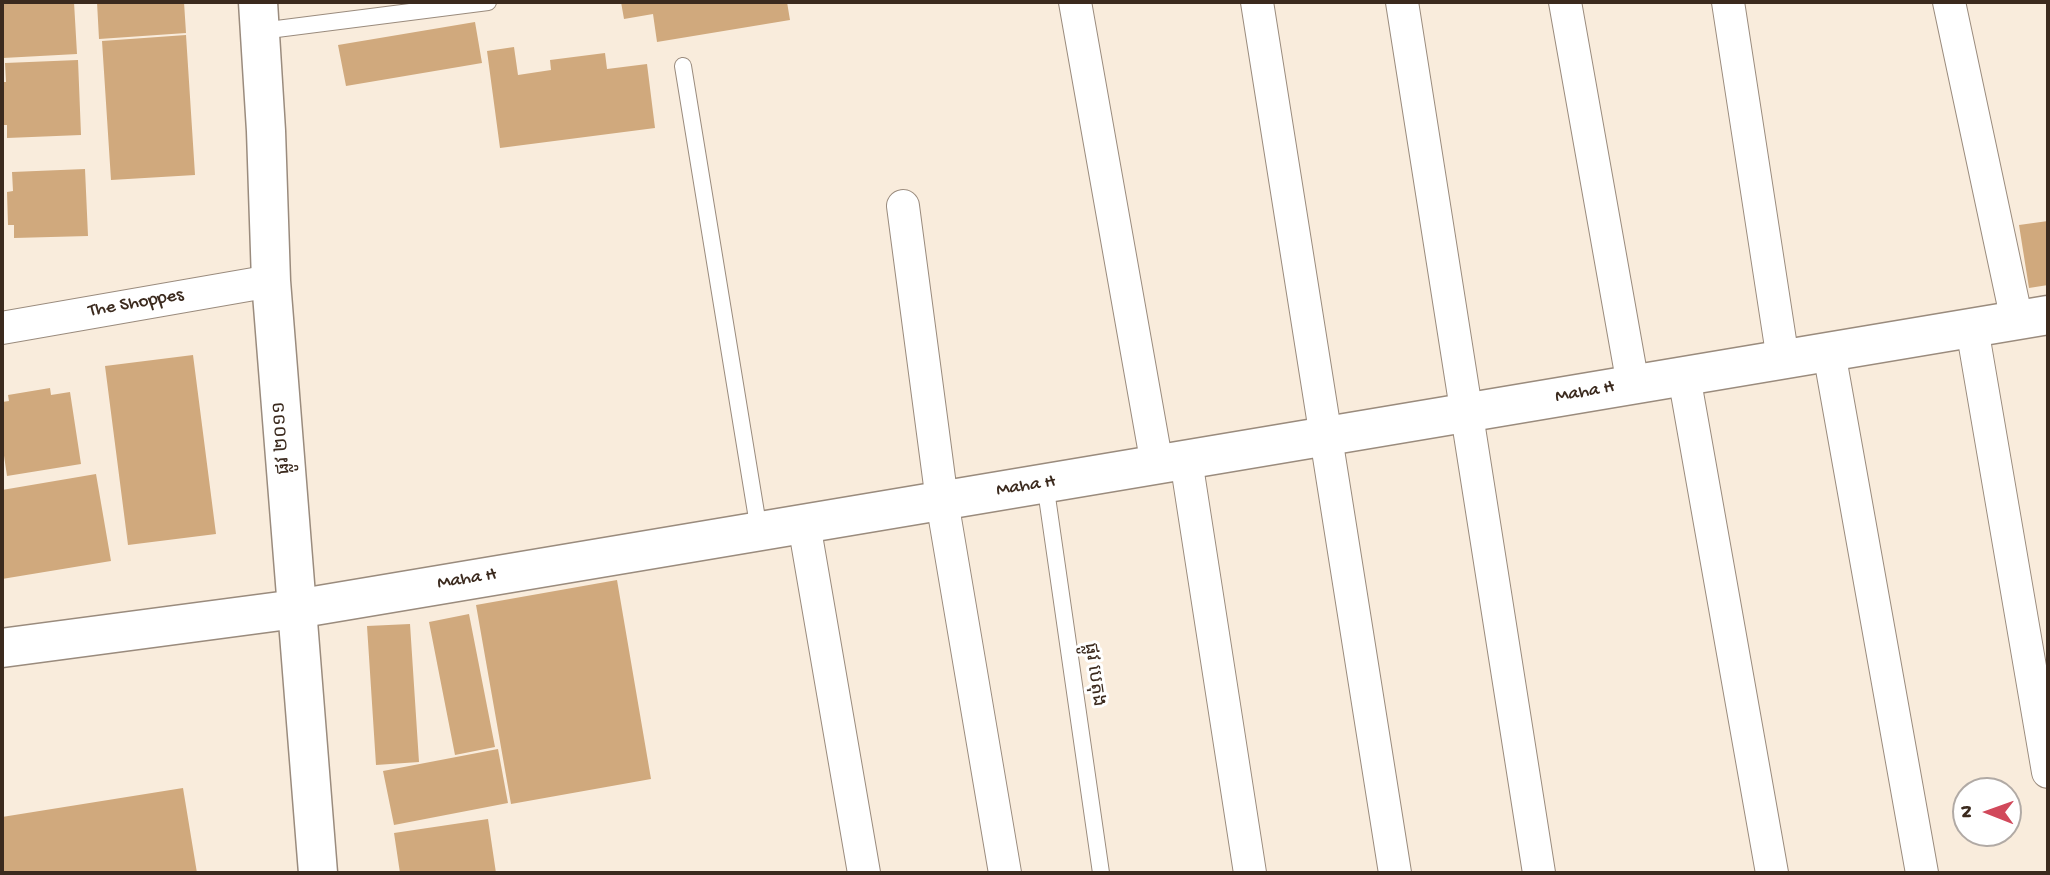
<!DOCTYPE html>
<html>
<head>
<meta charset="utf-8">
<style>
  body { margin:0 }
  #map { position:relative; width:2050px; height:875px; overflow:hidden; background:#f9ecdc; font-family:"Gochi Hand",sans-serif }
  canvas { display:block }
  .frame { position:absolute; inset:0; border:4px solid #3b2a1e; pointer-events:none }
  .north { position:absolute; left:1952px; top:777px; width:70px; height:70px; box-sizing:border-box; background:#fff; border:2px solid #b1aaa5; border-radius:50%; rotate:271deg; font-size:19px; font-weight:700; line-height:28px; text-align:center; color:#3b2a1e }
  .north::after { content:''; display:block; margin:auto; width:24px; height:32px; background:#d1495b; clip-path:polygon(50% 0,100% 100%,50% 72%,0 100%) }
</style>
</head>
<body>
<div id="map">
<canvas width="2050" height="875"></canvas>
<div class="frame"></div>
<div class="north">N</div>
</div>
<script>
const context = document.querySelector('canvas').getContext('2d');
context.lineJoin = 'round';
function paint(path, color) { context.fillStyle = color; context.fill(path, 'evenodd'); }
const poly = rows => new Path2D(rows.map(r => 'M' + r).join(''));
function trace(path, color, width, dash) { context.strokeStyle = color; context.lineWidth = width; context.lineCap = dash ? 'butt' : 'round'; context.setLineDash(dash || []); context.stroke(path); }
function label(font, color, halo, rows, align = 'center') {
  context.font = font + ' "Gochi Hand","Noto Sans Khmer",sans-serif'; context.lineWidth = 6; context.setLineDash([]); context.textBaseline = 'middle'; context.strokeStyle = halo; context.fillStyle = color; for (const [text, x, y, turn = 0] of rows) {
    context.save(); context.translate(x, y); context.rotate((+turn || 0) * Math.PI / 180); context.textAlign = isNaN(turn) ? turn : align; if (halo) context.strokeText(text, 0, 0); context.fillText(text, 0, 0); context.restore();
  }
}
paint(poly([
  [2,2,74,2,77,54,3,58],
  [97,2,184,2,186,33,99,39],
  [621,2,787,2,790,20,657,42,653,14,624,19],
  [475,22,482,63,346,86,338,45],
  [186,35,195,175,111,180,102,41],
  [514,47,518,75,551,70,550,60,605,53,607,69,647,64,655,128,500,148,487,51],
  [78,60,81,135,7,138,7,125,2,125,2,82,6,82,5,63],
  [85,169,88,236,14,238,14,225,8,225,7,192,13,191,12,172],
  [2048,221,2048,285,2029,288,2019,225],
  [193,355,216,534,128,545,105,366],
  [50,388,51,395,70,392,81,464,7,476,2,442,2,402,9,401,8,395],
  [96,474,111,561,2,579,2,490],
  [617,580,651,779,511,804,476,605],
  [469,614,495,747,455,755,429,622],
  [410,624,419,762,376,765,367,626],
  [498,749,508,803,394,825,383,771],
  [183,788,197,873,2,873,2,817],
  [488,819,496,873,400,873,394,833]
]), '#d0a97d');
const service = poly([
  [261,31,488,2],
  [683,66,759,531],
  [1045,483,1101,873]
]);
const minor = poly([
  [1075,2,1157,465],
  [1257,2,1395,873],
  [1402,2,1539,873],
  [1565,2,1633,385],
  [1728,2,1783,360],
  [1949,2,2017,321],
  [903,206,942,501,1005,873],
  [2,328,271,281],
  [1972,328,2048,772],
  [1829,352,1922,873],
  [1684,376,1772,873],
  [1186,460,1250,873],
  [804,524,864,873]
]);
const tertiary = poly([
  [2,648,296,609,2048,315]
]);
const secondary = poly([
  [258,2,266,131,271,281,318,873]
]);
trace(service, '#9a8b7d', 18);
trace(minor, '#9a8b7d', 34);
trace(tertiary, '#9a8b7d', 41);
trace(secondary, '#9a8b7d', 41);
trace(service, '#fff', 16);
trace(minor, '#fff', 32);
trace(tertiary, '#fff', 38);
trace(secondary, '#fff', 38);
label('19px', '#3b2a1e', '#fff', [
  ["The Shoppes",136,304,-10],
  ["Maha H",1585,393,-10],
  ["ផ្លូវ ២០១១",283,438,-94],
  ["Maha H",1026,487,-9],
  ["Maha H",467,580,-9],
  ["ផ្លូវ បេតុង",1093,675,82]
]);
</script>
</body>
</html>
